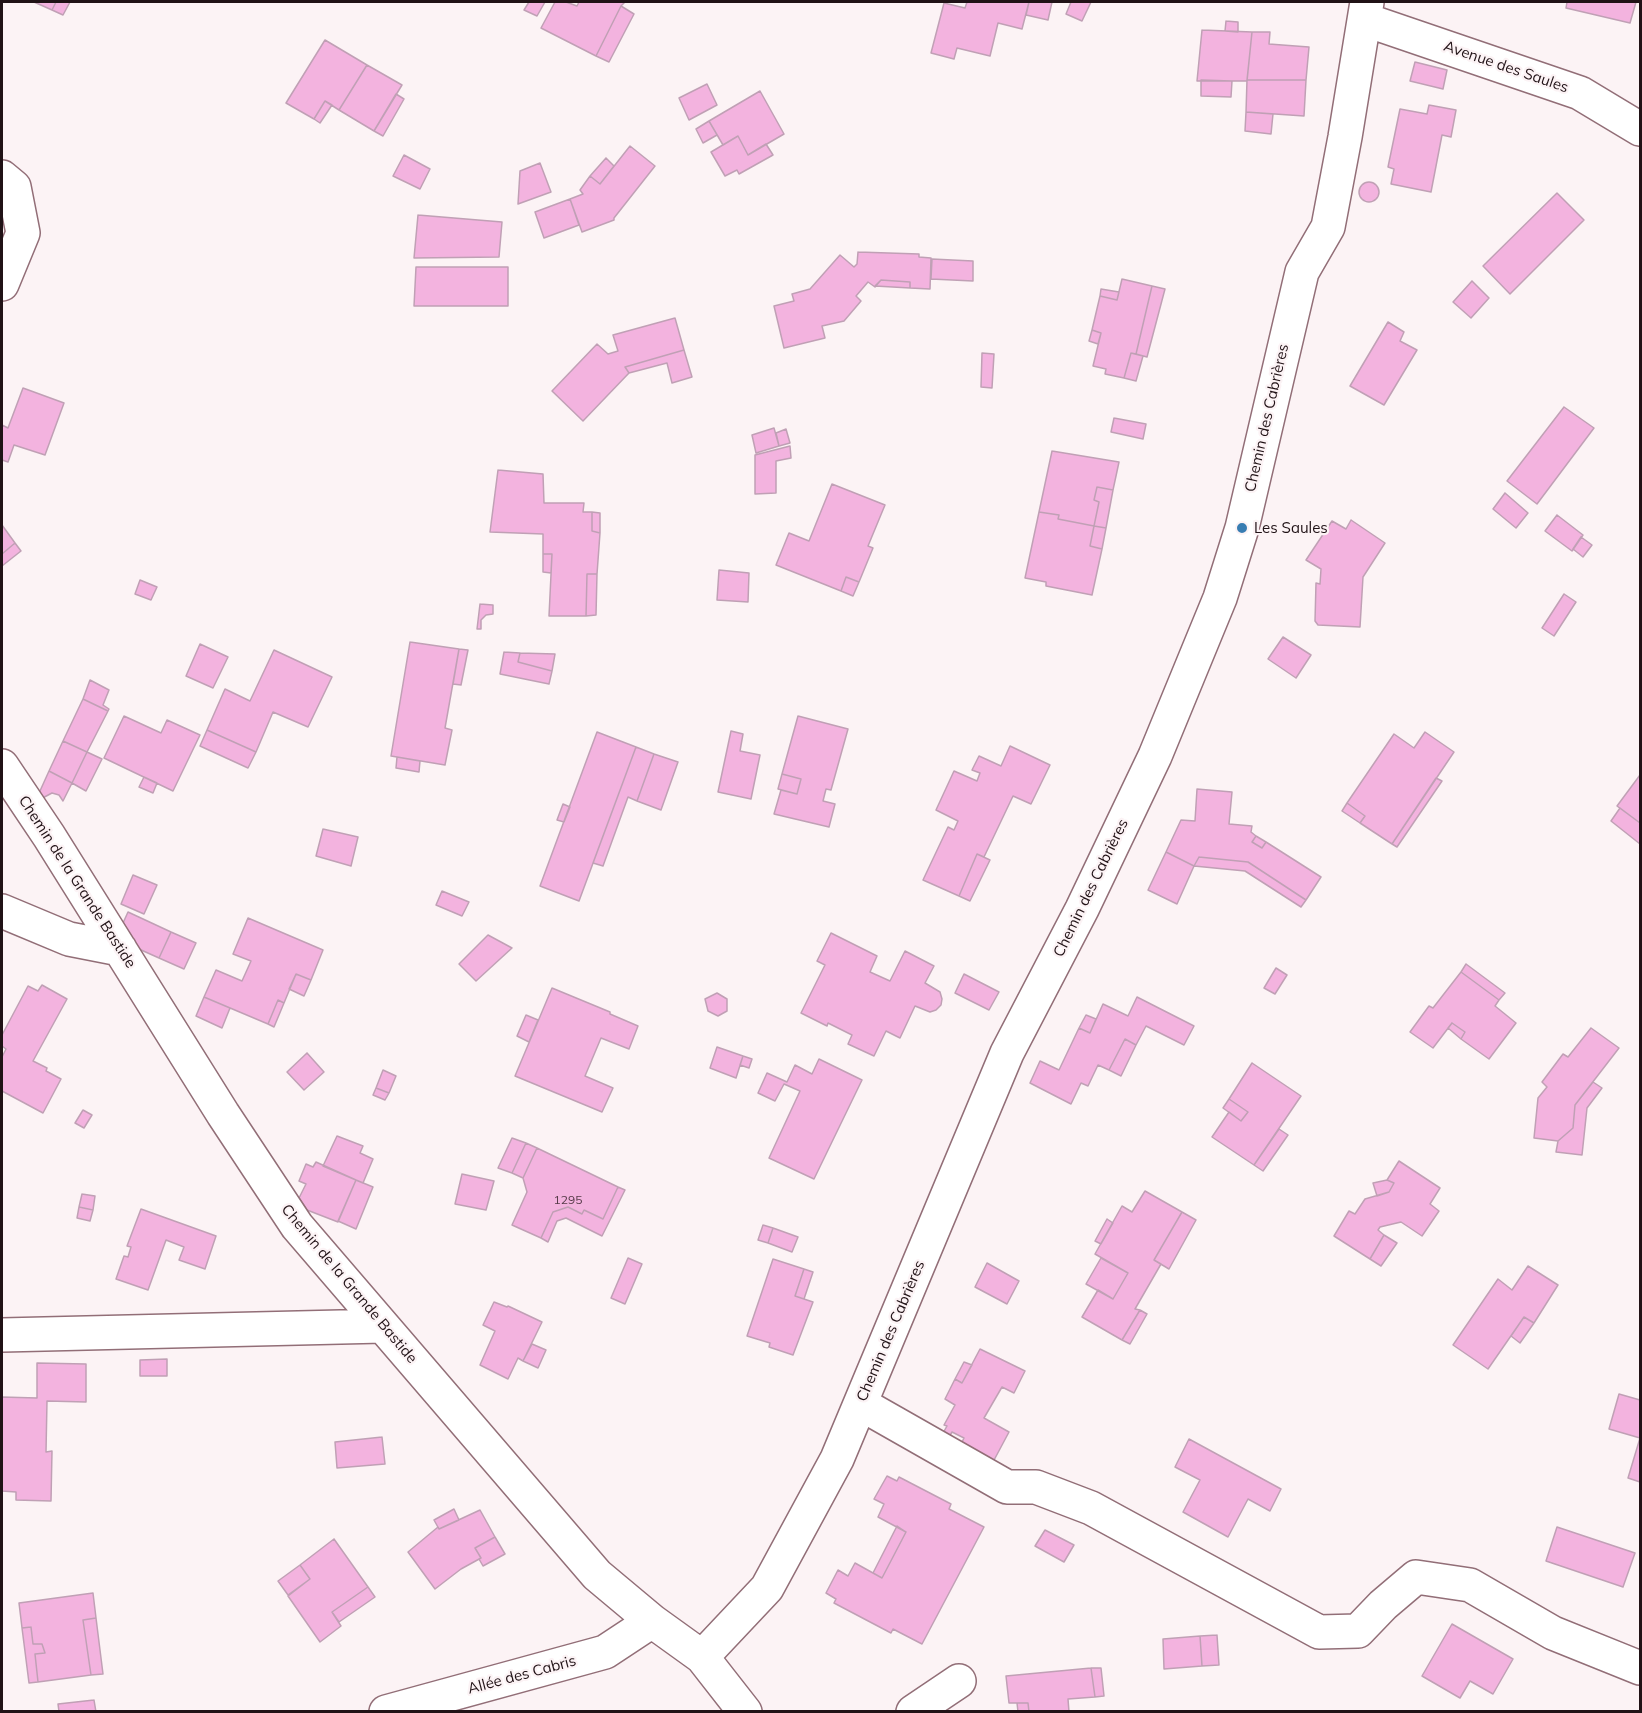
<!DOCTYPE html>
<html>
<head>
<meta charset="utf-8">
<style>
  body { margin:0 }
  #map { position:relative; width:1642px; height:1713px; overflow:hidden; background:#fcf3f5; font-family:Mulish,sans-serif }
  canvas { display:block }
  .frame { position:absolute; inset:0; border:3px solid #201216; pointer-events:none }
</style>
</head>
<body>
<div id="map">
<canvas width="1642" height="1713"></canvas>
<div class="frame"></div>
</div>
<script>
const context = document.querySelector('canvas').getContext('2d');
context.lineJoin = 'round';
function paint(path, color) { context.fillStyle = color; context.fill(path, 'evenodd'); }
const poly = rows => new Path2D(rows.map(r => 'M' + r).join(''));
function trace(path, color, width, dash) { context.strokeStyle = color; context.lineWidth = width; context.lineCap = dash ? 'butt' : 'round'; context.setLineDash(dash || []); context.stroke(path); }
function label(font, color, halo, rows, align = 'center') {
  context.font = font + ' Mulish,sans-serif'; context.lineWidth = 4.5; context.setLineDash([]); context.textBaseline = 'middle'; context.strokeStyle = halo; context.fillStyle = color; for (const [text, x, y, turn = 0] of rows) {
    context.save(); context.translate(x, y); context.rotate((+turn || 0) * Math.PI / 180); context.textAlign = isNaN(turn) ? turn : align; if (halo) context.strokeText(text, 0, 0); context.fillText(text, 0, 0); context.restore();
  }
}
const building = poly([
  [34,2,56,2,52,10,34,2],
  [56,2,70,2,63,15,52,10,56,2],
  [529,2,545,2,537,16,524,10,529,2],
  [555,2,566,2,577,6,579,2,625,2,621,6,596,56,541,28,555,2],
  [967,2,1029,2,1022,29,998,23,990,56,957,48,954,59,931,53,944,3,965,8,967,2],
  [1029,2,1052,2,1048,20,1026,15,1029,2],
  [1071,2,1091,2,1082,21,1066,14,1071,2],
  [1567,2,1636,2,1630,23,1566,8,1567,2],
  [621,6,634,14,609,62,596,56,621,6],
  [1226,21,1238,22,1238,32,1225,31,1226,21],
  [1202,30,1252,32,1247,81,1197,81,1202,30],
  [1252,32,1270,32,1269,44,1309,47,1306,80,1247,80,1252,32],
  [325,40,367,65,339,110,325,101,314,119,286,103,325,40],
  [1415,62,1447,70,1443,89,1410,81,1415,62],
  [367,65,402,85,374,131,339,110,367,65],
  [1201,80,1232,81,1231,97,1201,96,1201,80],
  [1247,80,1306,80,1304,116,1246,112,1247,80],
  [707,84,717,105,689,120,679,98,707,84],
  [760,91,784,134,748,155,738,136,723,145,709,121,760,91],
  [396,94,404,99,383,136,374,131,396,94],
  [325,101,332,105,320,123,314,119,325,101],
  [1429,105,1456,110,1451,137,1442,135,1431,192,1391,184,1394,169,1388,167,1400,109,1427,114,1429,105],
  [1246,112,1273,114,1271,134,1245,131,1246,112],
  [709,121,717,135,703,143,696,129,709,121],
  [738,136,748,155,766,144,773,155,739,174,737,170,725,176,711,152,738,136],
  [630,146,655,166,614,218,614,220,582,232,570,199,583,194,580,190,590,176,600,184,630,146],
  [404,155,430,169,420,189,393,176,404,155],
  [606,158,614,166,600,184,590,176,606,158],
  [540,163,551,192,518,204,520,171,540,163],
  '1359 192a10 10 0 1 1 20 0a10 10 0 1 1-20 0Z',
  [1557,193,1584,220,1510,294,1483,266,1557,193],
  [570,199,579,225,544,238,535,212,570,199],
  [418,215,502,222,499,257,414,258,418,215],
  [858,252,919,254,919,257,931,258,930,289,910,288,910,282,881,280,875,287,868,282,856,296,861,301,844,321,822,326,825,338,784,348,774,306,794,301,792,294,810,289,840,255,854,267,857,264,858,252],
  [932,259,973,261,973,281,931,279,932,259],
  [416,267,508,267,508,306,414,306,416,267],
  [1122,279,1152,286,1136,354,1131,353,1124,378,1105,374,1106,369,1093,366,1101,333,1092,330,1100,296,1117,300,1122,279],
  [881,280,910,282,910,288,875,286,881,280],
  [1472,281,1489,298,1471,318,1453,302,1472,281],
  [1152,286,1165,289,1147,357,1136,354,1152,286],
  [1101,289,1119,292,1117,300,1100,296,1101,289],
  [675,318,684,350,625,367,629,373,583,421,552,391,597,344,608,354,618,351,613,335,675,318],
  [1388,322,1404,332,1400,341,1417,350,1384,405,1350,386,1388,322],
  [1092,330,1101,333,1098,344,1089,341,1092,330],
  [684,350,692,377,672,383,667,363,629,373,625,367,684,350],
  [982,353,994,354,992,388,981,387,982,353],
  [1131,353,1143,356,1136,381,1124,378,1131,353],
  [23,388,64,403,45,455,14,445,8,462,2,460,2,425,8,428,23,388],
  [1564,407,1594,428,1537,504,1507,481,1564,407],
  [1114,418,1146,424,1143,439,1111,432,1114,418],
  [774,428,779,446,756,453,752,435,774,428],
  [786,429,790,443,779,446,776,433,786,429],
  [790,446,791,458,776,461,776,493,755,494,755,455,790,446],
  [1052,451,1119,462,1113,490,1097,487,1094,500,1099,502,1094,526,1058,519,1059,515,1039,512,1052,451],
  [498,470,543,474,544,503,584,503,583,512,592,512,592,531,600,533,597,574,587,574,586,616,549,616,552,554,543,554,543,534,490,532,498,470],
  [832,484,885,505,868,546,873,548,859,582,846,577,841,591,776,565,789,533,809,541,832,484],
  [1097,487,1113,490,1106,528,1094,526,1099,502,1094,500,1097,487],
  [1505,493,1528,513,1516,528,1493,509,1505,493],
  [592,512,600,513,600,533,592,531,592,512],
  [1039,512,1059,515,1058,519,1094,526,1090,546,1102,549,1092,595,1046,586,1046,582,1025,578,1039,512],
  [1557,515,1583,535,1572,551,1545,531,1557,515],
  [1351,520,1385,543,1363,577,1360,627,1318,625,1315,621,1316,583,1320,584,1321,569,1306,560,1332,521,1346,529,1351,520],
  [2,525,15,543,2,554,2,525],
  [1094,526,1106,528,1102,549,1090,546,1094,526],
  [1581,537,1592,545,1583,557,1573,549,1581,537],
  [15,543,21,551,2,566,2,554,15,543],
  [543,554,552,554,551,573,543,572,543,554],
  [719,570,749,573,748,602,717,600,719,570],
  [587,574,597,574,596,615,586,616,587,574],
  [846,577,859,582,853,596,841,591,846,577],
  [140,580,157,587,151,600,135,594,140,580],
  [1564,594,1576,602,1554,636,1542,628,1564,594],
  [480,604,493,605,493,614,486,615,481,620,481,629,477,629,480,604],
  [1283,637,1311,655,1296,678,1268,659,1283,637],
  [410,642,459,649,445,728,452,730,445,765,391,756,410,642],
  [200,644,228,657,213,688,186,676,200,644],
  [459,649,468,650,461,685,453,684,459,649],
  [274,650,332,677,308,727,273,712,256,752,207,730,225,689,250,701,274,650],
  [504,652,520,653,518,662,552,671,549,684,500,674,504,652],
  [520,653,555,654,552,671,518,662,520,653],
  [90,680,109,690,103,705,109,709,108,711,83,699,90,680],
  [83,699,108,711,87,752,63,741,83,699],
  [124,716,161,733,167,720,200,735,173,791,104,758,124,716],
  [798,716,848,729,831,790,826,789,823,801,835,804,829,827,774,814,781,790,797,794,801,779,782,774,798,716],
  [207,730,256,752,248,768,200,746,207,730],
  [731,731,743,734,740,751,760,755,751,799,718,792,731,731],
  [597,732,636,747,579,901,540,886,597,732],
  [1425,732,1454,752,1392,844,1360,823,1365,816,1347,803,1394,734,1414,748,1425,732],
  [63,741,87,752,72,783,49,771,63,741],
  [1010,746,1050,765,1031,804,1013,796,984,857,977,854,959,896,923,880,948,827,954,830,958,821,936,810,954,771,977,781,980,773,972,770,979,756,1001,766,1010,746],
  [636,747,654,754,637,801,628,797,603,866,593,863,636,747],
  [87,752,102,759,86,791,72,783,87,752],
  [654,754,678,762,661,810,637,801,654,754],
  [397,757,420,761,419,772,396,768,397,757],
  [49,771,72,783,63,801,59,795,52,793,35,802,49,771],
  [782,774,801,779,797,794,778,789,782,774],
  [1640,775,1640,823,1617,806,1640,775],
  [144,777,157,783,153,793,139,787,144,777],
  [1436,778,1442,781,1397,847,1392,844,1436,778],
  [1197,789,1232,792,1229,824,1252,826,1251,832,1256,836,1252,842,1262,848,1266,842,1321,877,1306,900,1248,862,1199,857,1194,866,1166,852,1181,820,1195,821,1197,789],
  [1347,803,1365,816,1360,823,1342,811,1347,803],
  [563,804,570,807,564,822,557,820,563,804],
  [1620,808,1640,823,1640,844,1611,821,1620,808],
  [323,829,358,837,351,866,316,856,323,829],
  [1256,836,1266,842,1262,848,1252,842,1256,836],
  [1166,852,1194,866,1177,904,1148,890,1166,852],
  [977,854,990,860,970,901,959,896,977,854],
  [1199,857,1248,862,1306,900,1301,907,1245,871,1194,866,1199,857],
  [133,875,157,885,144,914,121,904,133,875],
  [442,891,469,902,462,916,436,905,442,891],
  [128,912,171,932,159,958,130,945,123,923,128,912],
  [248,918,323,950,311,980,296,974,284,1003,278,1000,268,1024,204,997,216,970,242,981,251,961,233,954,248,918],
  [171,932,196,943,184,969,159,958,171,932],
  [831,933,877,956,870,972,890,981,905,951,934,966,925,983,940,992,942,999,941,1005,936,1010,930,1012,915,1006,900,1038,886,1031,874,1056,848,1044,852,1035,828,1023,827,1026,801,1013,825,965,817,961,831,933],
  [488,935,512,948,476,981,459,964,488,935],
  [1466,964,1505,993,1499,1000,1461,972,1466,964],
  [1276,968,1287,975,1275,994,1264,988,1276,968],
  [1461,972,1499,1000,1495,1006,1516,1023,1489,1059,1461,1039,1465,1032,1452,1023,1433,1048,1410,1032,1429,1006,1433,1008,1461,972],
  [296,974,311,980,304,996,289,989,296,974],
  [964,974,999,992,989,1010,955,993,964,974],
  [42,985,67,999,33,1061,47,1068,46,1071,61,1079,43,1113,2,1091,2,1057,6,1049,2,1046,2,1035,28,986,38,991,42,985],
  [552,988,610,1012,610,1014,638,1026,629,1049,601,1038,585,1076,613,1088,602,1112,515,1076,552,988],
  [717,993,727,999,727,1011,718,1016,708,1011,705,999,717,993],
  [204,997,230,1008,222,1028,196,1016,204,997],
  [1137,997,1194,1026,1184,1045,1146,1026,1136,1045,1125,1039,1109,1070,1098,1065,1088,1086,1081,1083,1071,1104,1030,1083,1040,1061,1059,1070,1079,1028,1090,1033,1103,1004,1128,1016,1137,997],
  [278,1000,284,1003,274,1027,268,1024,278,1000],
  [526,1015,538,1020,529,1042,517,1036,526,1015],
  [1086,1015,1096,1019,1090,1033,1079,1028,1086,1015],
  [1452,1023,1465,1032,1461,1039,1448,1028,1452,1023],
  [1591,1028,1619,1048,1575,1105,1573,1128,1558,1141,1534,1138,1538,1098,1547,1087,1542,1082,1563,1054,1568,1057,1591,1028],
  [1125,1039,1136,1045,1121,1076,1109,1070,1125,1039],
  [717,1047,743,1056,736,1078,710,1068,717,1047],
  [307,1053,324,1072,304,1090,287,1072,307,1053],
  [743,1056,752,1059,749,1068,740,1065,743,1056],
  [819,1059,862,1080,814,1179,769,1158,800,1091,784,1084,775,1101,758,1093,767,1073,787,1082,795,1065,812,1074,819,1059],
  [1252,1063,1301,1096,1254,1165,1212,1137,1229,1112,1241,1121,1248,1112,1229,1099,1252,1063],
  [383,1070,396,1076,389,1093,376,1088,383,1070],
  [1593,1082,1602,1088,1587,1108,1582,1155,1556,1152,1558,1141,1573,1128,1575,1105,1593,1082],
  [376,1088,389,1093,385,1100,373,1095,376,1088],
  [1229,1099,1248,1112,1241,1121,1223,1108,1229,1099],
  [83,1110,92,1115,84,1128,75,1123,83,1110],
  [1279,1129,1288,1135,1263,1171,1254,1165,1279,1129],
  [337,1136,363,1146,360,1153,373,1159,363,1183,323,1166,337,1136],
  [512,1138,526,1143,512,1173,498,1168,512,1138],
  [526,1143,537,1148,523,1178,512,1173,526,1143],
  [537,1148,618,1187,603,1219,584,1210,582,1214,568,1207,553,1212,541,1238,512,1225,527,1192,523,1178,537,1148],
  [1399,1161,1440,1188,1430,1204,1439,1211,1422,1236,1401,1222,1380,1227,1378,1230,1384,1235,1370,1259,1334,1236,1349,1211,1355,1214,1365,1199,1389,1192,1394,1183,1387,1180,1399,1161],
  [316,1162,356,1180,338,1222,307,1210,299,1198,306,1184,299,1181,306,1164,313,1167,316,1162],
  [462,1174,494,1181,486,1210,455,1204,462,1174],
  [356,1180,373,1187,356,1229,338,1221,356,1180],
  [1387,1180,1394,1183,1389,1192,1377,1196,1373,1183,1387,1180],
  [618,1187,625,1190,602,1236,566,1218,557,1221,548,1242,541,1238,553,1212,568,1207,582,1214,584,1210,603,1219,618,1187],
  [1145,1191,1182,1212,1154,1260,1161,1264,1135,1309,1140,1310,1122,1340,1082,1317,1098,1290,1113,1299,1128,1273,1095,1254,1122,1206,1132,1212,1145,1191],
  [82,1194,95,1196,93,1210,79,1207,82,1194],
  [79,1207,93,1210,90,1221,77,1218,79,1207],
  [141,1209,216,1236,205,1269,179,1260,184,1247,166,1240,148,1290,116,1279,124,1256,128,1257,131,1247,127,1246,141,1209],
  [1182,1212,1196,1220,1169,1269,1154,1260,1182,1212],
  [1107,1219,1113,1223,1101,1244,1095,1241,1107,1219],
  [763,1225,773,1228,768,1243,758,1240,763,1225],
  [773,1228,798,1237,792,1252,768,1243,773,1228],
  [1384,1235,1397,1243,1381,1266,1370,1259,1384,1235],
  [628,1258,642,1264,625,1304,611,1298,628,1258],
  [1101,1258,1128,1273,1113,1299,1086,1284,1101,1258],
  [773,1259,804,1269,795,1296,813,1302,793,1355,769,1347,770,1343,747,1336,773,1259],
  [987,1263,1019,1281,1007,1304,975,1287,987,1263],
  [1528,1266,1558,1285,1534,1323,1524,1317,1488,1369,1453,1345,1498,1279,1512,1290,1528,1266],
  [804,1269,813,1272,804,1299,795,1296,804,1269],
  [494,1302,507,1307,508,1306,542,1322,523,1361,518,1358,508,1379,480,1365,495,1331,483,1325,494,1302],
  [1140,1310,1147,1314,1130,1344,1122,1340,1140,1310],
  [1524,1317,1534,1323,1520,1343,1511,1336,1524,1317],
  [532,1344,546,1350,538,1368,523,1361,532,1344],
  [980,1349,1025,1371,1014,1393,1002,1387,984,1418,1009,1432,993,1462,961,1444,964,1438,952,1432,949,1437,943,1433,947,1426,944,1425,955,1405,945,1399,955,1379,962,1383,980,1349],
  [167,1359,167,1376,140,1376,140,1360,167,1359],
  [964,1362,972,1365,962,1383,955,1379,964,1362],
  [37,1363,86,1364,86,1402,47,1401,46,1452,52,1451,51,1501,16,1500,16,1492,2,1491,2,1397,37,1398,37,1363],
  [1619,1394,1640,1400,1640,1482,1628,1478,1640,1438,1609,1429,1619,1394],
  [382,1437,385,1464,337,1468,335,1442,382,1437],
  [1189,1439,1281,1489,1270,1511,1248,1499,1228,1537,1183,1512,1200,1480,1175,1467,1189,1439],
  [887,1476,897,1481,899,1477,951,1504,949,1509,984,1527,922,1644,893,1629,891,1633,834,1603,836,1599,826,1593,838,1570,848,1576,855,1563,882,1578,906,1532,878,1517,884,1504,874,1499,887,1476],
  [454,1509,459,1520,439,1529,434,1520,454,1509],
  [480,1510,495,1537,475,1548,481,1558,461,1569,435,1589,408,1552,438,1527,439,1529,480,1510],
  [897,1526,906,1532,882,1578,873,1573,897,1526],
  [1557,1527,1635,1553,1623,1587,1546,1561,1557,1527],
  [1045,1530,1074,1545,1064,1562,1035,1546,1045,1530],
  [495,1537,505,1554,483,1566,479,1559,481,1558,475,1548,495,1537],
  [334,1539,368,1587,332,1612,341,1626,320,1642,288,1596,310,1579,300,1565,334,1539],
  [300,1565,310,1579,288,1595,278,1581,300,1565],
  [368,1587,375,1597,339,1622,332,1612,368,1587],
  [93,1593,96,1618,83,1620,91,1675,38,1682,35,1654,45,1653,42,1644,33,1644,31,1627,22,1628,19,1603,93,1593],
  [96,1618,103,1674,91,1675,83,1620,96,1618],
  [1452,1624,1513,1659,1493,1694,1470,1681,1460,1698,1422,1676,1452,1624],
  [31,1627,33,1644,42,1644,45,1653,35,1654,38,1682,29,1683,22,1628,31,1627],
  [1217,1635,1219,1665,1202,1666,1200,1636,1217,1635],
  [1200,1636,1202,1666,1164,1669,1163,1639,1200,1636],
  [1091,1668,1095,1697,1068,1699,1069,1712,1029,1712,1028,1703,1009,1703,1006,1676,1091,1668],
  [1091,1668,1101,1668,1104,1696,1095,1697,1091,1668],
  [94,1700,96,1712,59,1712,58,1704,94,1700],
  [1017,1703,1028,1703,1029,1712,1018,1712,1017,1703]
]);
paint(building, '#f3b3df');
trace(building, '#c0a0b5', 1.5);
const minor = poly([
  [1366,20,1580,93,1640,129],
  [2,177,14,187,23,233,2,284],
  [2,766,49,836,223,1114,297,1226,597,1575,652,1621,702,1657,745,1712],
  [2,911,69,939,120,949],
  [2,1335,383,1326],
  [861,1404,1007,1487,1036,1487,1091,1508,1319,1632,1358,1631,1383,1605,1416,1577,1470,1585,1553,1633,1640,1668],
  [702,1657,767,1588,837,1459,1007,1053,1082,909,1155,756,1220,598,1242,528,1302,272,1328,227,1345,137,1367,2],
  [386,1712,605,1652,652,1621],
  [913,1712,959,1681]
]);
trace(minor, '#926e77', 36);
trace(minor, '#fff', 33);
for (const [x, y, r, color] of [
  [1242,528,6,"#387db2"]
]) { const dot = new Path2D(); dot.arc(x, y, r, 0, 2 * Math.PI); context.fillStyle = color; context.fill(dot); trace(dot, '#fcf3f5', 2); }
label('12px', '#553a48', null, [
  ["1295",568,1200]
]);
label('15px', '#201216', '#fcf3f5', [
  ["Avenue des Saules",1506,67,19],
  ["Chemin des Cabrières",1267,418,-77],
  ["Chemin de la Grande Bastide",77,882,57],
  ["Chemin des Cabrières",1091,888,-64],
  ["Chemin de la Grande Bastide",349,1284,50],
  ["Chemin des Cabrières",891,1331,-67],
  ["Allée des Cabris",522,1675,-15]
]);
label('15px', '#201216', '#fcf3f5', [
  ["Les Saules",1254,528]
], 'left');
</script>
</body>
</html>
